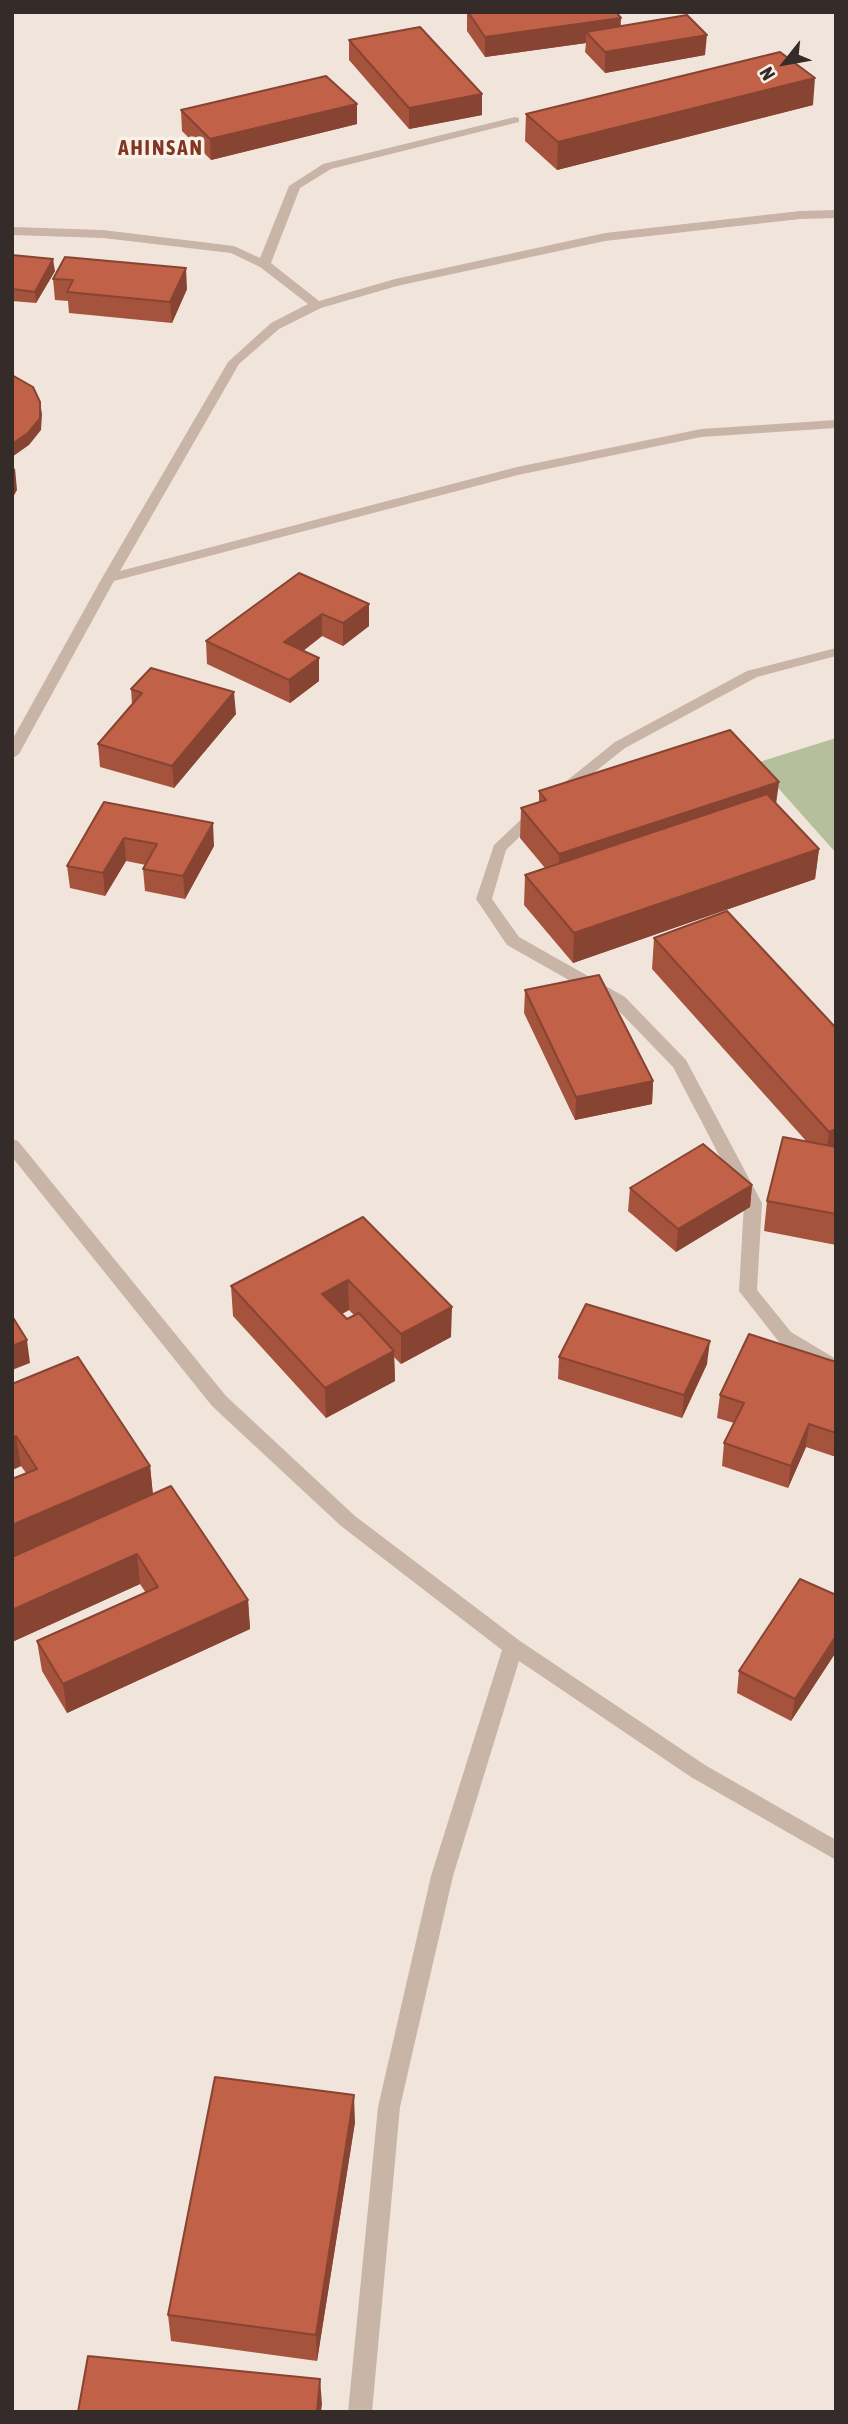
<!DOCTYPE html>
<html>
<head>
<meta charset="utf-8">
<style>
  body { margin:0 }
  #map { position:relative; width:848px; height:2424px; overflow:hidden; background:#f1e5db; font-family:"Asap Condensed",sans-serif }
  canvas { display:block }
  .frame { position:absolute; inset:0; border:14px solid #352b28; pointer-events:none }
  .north { position:absolute; left:750px; top:28px; width:70px; height:70px; -webkit-text-stroke:5px #f9f0e7; paint-order:stroke; rotate:239deg; font-size:19px; font-weight:700; line-height:28px; text-align:center; color:#352b28 }
  .north::after { content:''; display:block; margin:auto; width:24px; height:32px; background:#352b28; clip-path:polygon(50% 0,100% 100%,50% 72%,0 100%) }
</style>
</head>
<body>
<div id="map">
<canvas width="848" height="2424"></canvas>
<div class="frame"></div>
<div class="north">N</div>
</div>
<script>
const context = document.querySelector('canvas').getContext('2d');
context.lineJoin = 'round';
function paint(path, color) { context.fillStyle = color; context.fill(path, 'evenodd'); }
const poly = rows => new Path2D(rows.map(r => 'M' + r).join(''));
function trace(path, color, width, dash) { context.strokeStyle = color; context.lineWidth = width; context.lineCap = dash ? 'butt' : 'round'; context.setLineDash(dash || []); context.stroke(path); }
function label(font, color, halo, rows, align = 'center') {
  context.font = font + ' "Asap Condensed",sans-serif'; context.lineWidth = 7; context.setLineDash([]); context.textBaseline = 'middle'; context.strokeStyle = halo; context.fillStyle = color; for (const [text, x, y, turn = 0] of rows) {
    context.save(); context.translate(x, y); context.rotate((+turn || 0) * Math.PI / 180); context.textAlign = isNaN(turn) ? turn : align; if (halo) context.strokeText(text, 0, 0); context.fillText(text, 0, 0); context.restore();
  }
}
paint(poly([
  [836,738,836,853,756,763]
]), '#b5bf9b');
paint(poly([
  [515,117,519,118,519,122,331,169,300,188,271,263,319,301,395,279,605,233,800,211,836,210,836,218,800,219,605,241,397,286,321,308,279,329,239,364,120,571,517,467,701,429,836,420,836,428,701,437,518,475,114,581,19,754,12,759,12,740,102,578,228,362,271,323,308,304,260,267,231,253,103,238,12,235,12,227,103,230,234,246,260,258,289,186,323,164,515,117],
  [836,648,836,656,757,677,625,748,562,798,552,798,549,795,615,742,747,671,836,648],
  [536,808,544,813,506,850,492,899,519,937,625,997,686,1060,762,1203,757,1290,791,1332,836,1359,836,1375,779,1342,739,1291,744,1203,673,1067,613,1005,507,945,476,899,494,845,531,810,536,808],
  [12,1139,18,1141,226,1396,355,1516,520,1641,705,1765,836,1840,836,1860,691,1777,519,1661,453,1876,400,2107,372,2412,348,2412,378,2107,431,1876,502,1650,341,1526,212,1406,12,1157,12,1139]
]), '#c8b5a7');
paint(poly([
  [467,12,616,12,621,26,705,55,605,73,585,52,586,43,485,57,467,31],
  [349,40,482,115,409,129,349,60],
  [357,104,357,124,211,160,182,131,181,110],
  [813,105,557,170,525,141,526,114],
  [12,255,55,271,36,303,12,301],
  [53,279,187,289,172,323,69,313,68,301,55,300],
  [299,573,369,604,369,626,343,646,322,636,303,651,319,681,290,703,207,664,206,641],
  [131,689,236,714,174,788,100,767,98,744,132,704],
  [539,791,776,804,819,849,815,879,573,963,524,905,525,875,545,868,520,838,521,808,539,802],
  [104,802,214,846,185,899,145,891,143,869,146,865,126,861,105,896,70,888,67,866],
  [654,938,836,1028,836,1245,764,1231,767,1201,807,1142,652,969],
  [525,990,653,1081,652,1104,575,1120,524,1013],
  [752,1185,750,1207,676,1252,628,1211,630,1188],
  [363,1217,451,1337,401,1364,394,1357,395,1381,326,1418,233,1316,231,1286],
  [349,1310,354,1315,347,1319,342,1314],
  [559,1357,707,1364,682,1418,558,1379],
  [836,1362,836,1457,806,1447,788,1488,722,1466,724,1443,734,1423,717,1418,720,1395],
  [12,1384,150,1466,153,1495,248,1600,250,1629,67,1713,42,1671,37,1641,146,1593,140,1584,12,1642,12,1479,26,1473,21,1466,12,1470],
  [836,1595,836,1652,791,1721,737,1693,739,1671],
  [355,2122,317,2361,171,2341,168,2315]
]), '#a6533e');
paint(poly([
  [621,18,620,38,586,32,586,43,485,57,485,37],
  [707,35,705,55,605,73,605,52],
  [815,78,813,105,557,170,558,142],
  [482,94,482,115,409,129,409,108],
  [357,104,357,124,211,160,210,139],
  [53,259,55,271,36,303,35,292],
  [186,268,187,289,172,323,170,302],
  [40,402,42,414,41,430,29,445,12,457,12,444],
  [15,468,17,490,12,499,12,472],
  [369,604,369,626,343,646,343,623],
  [322,614,322,636,285,665,284,642],
  [319,658,319,681,290,703,289,680],
  [234,692,236,714,174,788,172,766],
  [779,782,775,812,558,884,559,854],
  [213,823,214,846,185,899,183,876],
  [124,838,126,861,105,896,103,873],
  [819,849,815,879,573,963,574,933],
  [653,1081,652,1104,575,1120,576,1097],
  [836,1129,836,1158,825,1162,829,1132],
  [752,1185,750,1207,676,1252,678,1229],
  [348,1280,349,1310,323,1324,322,1294],
  [452,1307,451,1337,401,1364,401,1334],
  [27,1340,30,1363,12,1370,12,1346],
  [710,1341,707,1364,682,1418,684,1395],
  [394,1351,395,1381,326,1418,325,1388],
  [809,1424,806,1447,788,1488,791,1466],
  [16,1436,21,1466,12,1470,12,1438],
  [150,1466,153,1496,12,1557,12,1525],
  [137,1554,140,1584,12,1642,12,1610],
  [248,1600,250,1629,67,1713,63,1684],
  [836,1636,836,1652,791,1721,795,1699],
  [354,2095,355,2122,317,2361,316,2335],
  [320,2379,322,2404,321,2412,317,2412]
]), '#874432');
const building = poly([
  [468,12,616,12,621,18,485,37,468,12],
  [687,15,707,35,605,52,586,32,687,15],
  [420,27,482,94,409,108,349,40,420,27],
  [780,52,815,78,558,142,526,114,780,52],
  [326,76,357,104,210,139,181,110,326,76],
  [12,255,53,259,35,292,12,289,12,255],
  [65,257,186,268,170,302,67,292,73,280,53,279,65,257],
  [12,375,33,387,40,402,40,418,28,433,12,444,12,375],
  [299,573,369,604,343,623,322,614,284,642,319,658,289,680,206,641,299,573],
  [151,668,234,692,172,766,98,744,142,693,131,689,151,668],
  [730,730,779,782,559,854,521,808,546,800,539,791,730,730],
  [767,794,819,849,574,933,525,875,767,794],
  [104,802,213,823,183,876,143,869,157,844,124,838,103,873,67,866,104,802],
  [727,911,836,1028,836,1129,829,1132,654,938,727,911],
  [599,975,653,1081,576,1097,525,990,599,975],
  [783,1137,836,1147,836,1214,767,1201,783,1137],
  [703,1144,752,1185,678,1229,630,1188,703,1144],
  [363,1217,452,1307,401,1334,348,1280,322,1294,347,1319,359,1313,394,1351,325,1388,231,1286,363,1217],
  [586,1304,710,1341,684,1395,559,1357,586,1304],
  [12,1316,27,1340,12,1346,12,1316],
  [749,1334,836,1362,836,1433,809,1424,791,1466,724,1443,744,1403,720,1395,749,1334],
  [78,1357,150,1466,12,1525,12,1479,37,1469,16,1436,12,1438,12,1384,78,1357],
  [171,1486,248,1600,63,1684,37,1641,158,1587,137,1554,12,1610,12,1557,171,1486],
  [800,1579,836,1595,836,1636,795,1699,739,1671,800,1579],
  [215,2077,354,2095,316,2335,168,2315,215,2077],
  [88,2356,320,2379,317,2412,78,2412,88,2356]
]);
paint(building, '#c16148');
trace(building, '#874432', 2);
context.letterSpacing = '2px';
label('bold 21px', '#813624', '#f9f0e7', [
  ["AHINSAN",161,148]
]);
context.letterSpacing = '0px';
</script>
</body>
</html>
